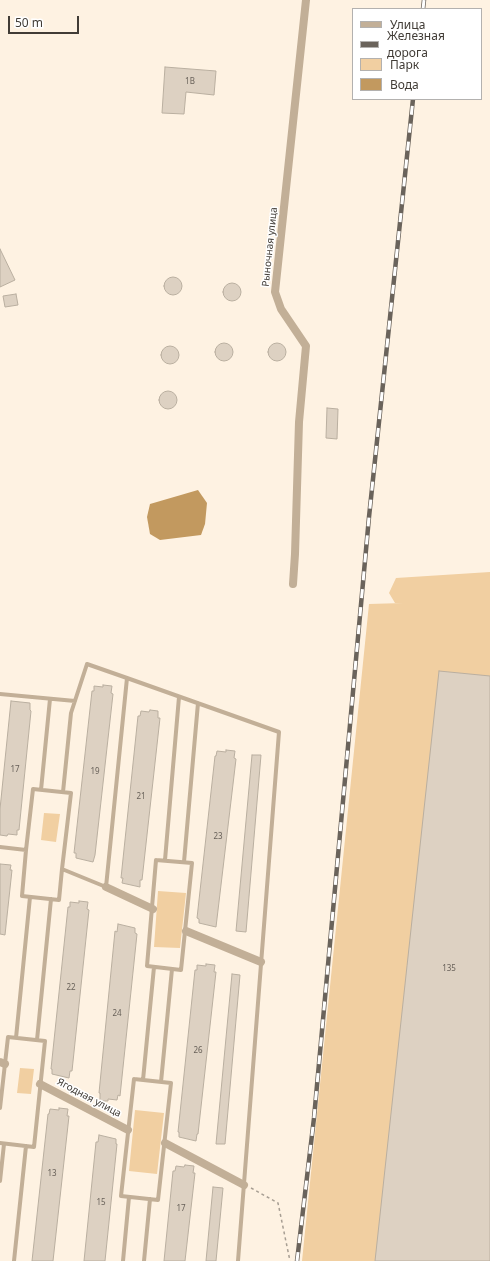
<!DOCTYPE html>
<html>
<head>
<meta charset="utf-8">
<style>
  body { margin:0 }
  #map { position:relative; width:490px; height:1261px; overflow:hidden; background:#fef2e2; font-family:"Noto Sans",sans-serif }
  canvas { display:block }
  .legend { position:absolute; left:352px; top:8px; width:130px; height:92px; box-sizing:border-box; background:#fff; border:1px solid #b3b1af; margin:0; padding:5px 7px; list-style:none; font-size:12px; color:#413c36 }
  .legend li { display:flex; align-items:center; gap:8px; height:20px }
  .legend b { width:20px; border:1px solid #b3b1af }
  .scale { position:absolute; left:8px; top:16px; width:71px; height:18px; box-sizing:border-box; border:2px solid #413c36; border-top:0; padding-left:5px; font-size:12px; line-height:14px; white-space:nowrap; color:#413c36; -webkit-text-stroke:3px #fff; paint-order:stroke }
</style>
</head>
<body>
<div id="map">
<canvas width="490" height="1261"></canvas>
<ul class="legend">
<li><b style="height:5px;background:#c2af97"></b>Улица</li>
<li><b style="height:5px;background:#6a635b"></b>Железная дорога</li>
<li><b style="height:11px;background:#f1cfa1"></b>Парк</li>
<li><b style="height:11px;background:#c2995f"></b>Вода</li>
</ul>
<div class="scale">50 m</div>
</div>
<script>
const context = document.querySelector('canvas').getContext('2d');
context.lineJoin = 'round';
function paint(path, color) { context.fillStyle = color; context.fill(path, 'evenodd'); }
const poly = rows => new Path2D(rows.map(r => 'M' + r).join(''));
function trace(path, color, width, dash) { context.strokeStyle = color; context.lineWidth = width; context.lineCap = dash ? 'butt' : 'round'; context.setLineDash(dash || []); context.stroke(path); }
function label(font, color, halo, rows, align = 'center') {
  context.font = font + ' "Noto Sans",sans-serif'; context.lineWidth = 3; context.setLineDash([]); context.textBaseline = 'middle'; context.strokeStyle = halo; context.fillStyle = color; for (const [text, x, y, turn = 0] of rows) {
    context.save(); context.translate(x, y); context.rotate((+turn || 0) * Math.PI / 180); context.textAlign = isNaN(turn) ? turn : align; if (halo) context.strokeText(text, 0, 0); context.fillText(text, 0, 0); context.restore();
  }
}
paint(poly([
  [490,572,490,1261,302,1261,369,604,403,603,395,603,389,593,396,578],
  [44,813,60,814,56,842,41,840],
  [158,891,186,893,180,948,154,947],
  [20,1068,34,1069,31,1094,17,1093],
  [135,1110,164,1113,157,1174,129,1171]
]), '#f1cfa1');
paint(poly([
  [198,490,207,503,205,524,201,535,160,540,150,534,147,517,150,504]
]), '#c2995f');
const building = poly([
  [165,67,216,71,214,95,186,92,184,114,162,113,165,67],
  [0,249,15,280,0,287,0,249],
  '164 286a9 9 0 1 1 18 0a9 9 0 1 1-18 0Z',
  '223 292a9 9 0 1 1 18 0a9 9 0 1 1-18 0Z',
  [16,294,18,305,5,307,3,296,16,294],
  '268 352a9 9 0 1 1 18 0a9 9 0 1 1-18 0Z',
  '215 352a9 9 0 1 1 18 0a9 9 0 1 1-18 0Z',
  '161 355a9 9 0 1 1 18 0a9 9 0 1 1-18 0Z',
  '159 400a9 9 0 1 1 18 0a9 9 0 1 1-18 0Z',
  [327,408,338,409,337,439,326,438,327,408],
  [439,671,490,676,490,1261,375,1261,439,671],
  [103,685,112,686,111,693,113,694,95,855,93,862,76,858,76,853,74,853,92,691,94,691,94,686,103,687,103,685],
  [11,701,30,703,30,710,31,711,19,830,17,830,17,835,8,834,7,836,0,835,0,809,11,701],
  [150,710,158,711,158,718,160,718,142,880,140,880,140,887,122,883,123,878,121,878,138,716,140,716,141,711,149,712,150,710],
  [226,750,235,751,234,758,236,759,216,927,199,923,199,919,197,918,215,756,216,756,217,751,226,752,226,750],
  [252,755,261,755,246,932,236,931,252,755],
  [0,864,11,865,10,870,12,870,5,935,0,934,0,864],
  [79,901,88,902,87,909,89,910,72,1071,70,1071,69,1078,52,1074,52,1069,51,1069,68,907,70,907,70,902,79,903,79,901],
  [118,924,135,928,135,933,137,934,120,1096,118,1095,117,1100,108,1099,108,1101,100,1101,100,1093,99,1093,115,931,117,932,118,924],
  [206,964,215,965,214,972,216,972,198,1134,197,1134,196,1141,179,1137,179,1132,178,1132,195,970,197,970,197,965,206,966,206,964],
  [232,974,240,975,225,1144,216,1144,232,974],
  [59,1108,68,1109,67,1116,69,1116,53,1261,32,1261,48,1114,49,1114,50,1109,59,1110,59,1108],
  [99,1135,116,1139,116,1144,117,1144,105,1261,84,1261,96,1142,98,1142,99,1135],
  [185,1165,194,1166,193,1173,195,1173,185,1261,164,1261,173,1171,175,1171,176,1166,184,1167,185,1165],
  [213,1187,223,1188,216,1261,206,1261,213,1187]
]);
paint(building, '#ddd1c2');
trace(building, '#baafa0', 1);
trace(poly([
  [251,1188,278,1203,290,1261]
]), '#a79e93', 1.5, [3, 3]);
trace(poly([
  [127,678,279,732,238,1261],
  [0,694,75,701],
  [41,790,50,699],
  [0,847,26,850,33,789,71,793,62,869,106,887,127,678,87,664,71,713,63,792],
  [26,850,22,896,59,900,62,869],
  [156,860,192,863,181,970,147,966,156,860],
  [165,860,179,697],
  [184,862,198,703],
  [16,1038,30,897],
  [37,1040,51,899],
  [134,1079,171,1083,158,1200,121,1196,134,1079],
  [143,1080,154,967],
  [161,1082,172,969],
  [0,1108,8,1037,45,1041,34,1147,0,1143],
  [0,1181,4,1144],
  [14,1261,26,1146],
  [123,1261,129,1197],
  [144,1261,150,1199]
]), '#c2af97', 4);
trace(poly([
  [293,584,295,554,299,422,306,346,281,309,275,292,306,0],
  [106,887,153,909],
  [186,931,261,962],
  [0,1062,5,1064],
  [40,1084,128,1130],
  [165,1143,244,1185]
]), '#c2af97', 8);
const rail = poly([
  [423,9,424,0],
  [297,1261,314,1118,369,517,413,99]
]);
trace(rail, '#6a635b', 4.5);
trace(rail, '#fff', 3, [9]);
label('8px', '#686159', null, [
  ["1В",190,82],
  ["17",15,770],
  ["19",95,772],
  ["21",141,797],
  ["23",218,837],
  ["135",449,969],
  ["22",71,988],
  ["24",117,1014],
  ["26",198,1051],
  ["13",52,1174],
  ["15",101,1203],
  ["17",181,1209]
]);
label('10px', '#413c36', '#fff', [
  ["Рыночная улица",270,247,-84],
  ["Ягодная улица",89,1098,28]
]);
</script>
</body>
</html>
